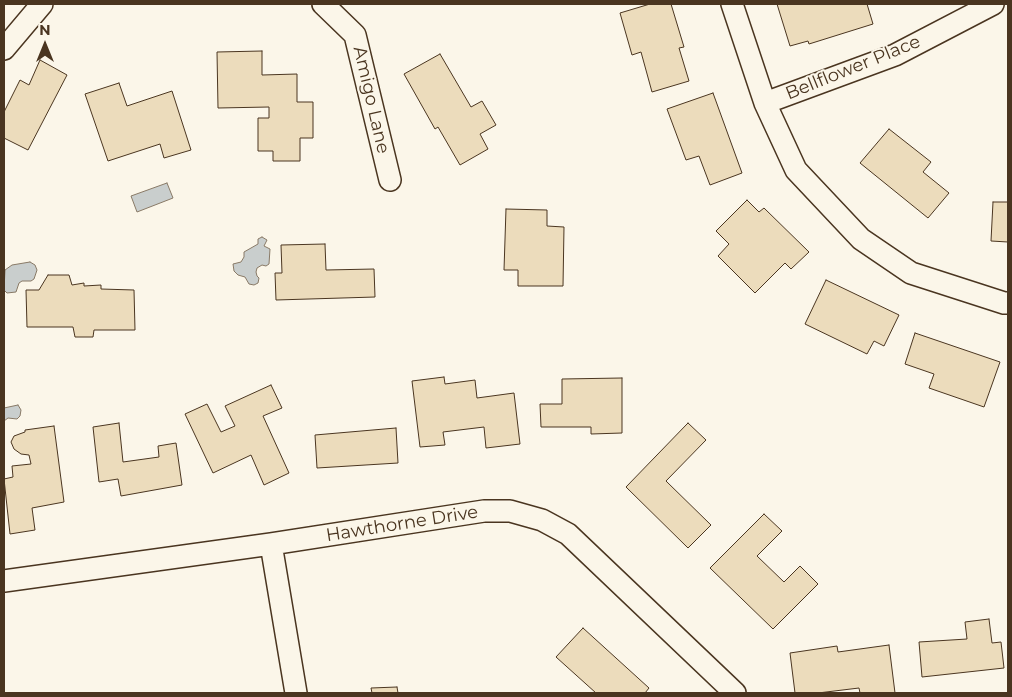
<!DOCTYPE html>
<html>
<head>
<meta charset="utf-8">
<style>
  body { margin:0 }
  #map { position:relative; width:1012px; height:697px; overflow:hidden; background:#fbf6e9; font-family:Montserrat,sans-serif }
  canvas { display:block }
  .frame { position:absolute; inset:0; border:5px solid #4a3520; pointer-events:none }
  .north { position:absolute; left:20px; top:20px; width:50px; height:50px; -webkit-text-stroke:4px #fbf6e9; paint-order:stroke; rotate:0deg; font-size:14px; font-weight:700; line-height:20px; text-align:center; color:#4a3520 }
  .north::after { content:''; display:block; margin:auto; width:18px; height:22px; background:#4a3520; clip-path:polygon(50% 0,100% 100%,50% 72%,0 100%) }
</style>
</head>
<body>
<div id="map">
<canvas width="1012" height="697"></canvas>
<div class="frame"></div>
<div class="north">N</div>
</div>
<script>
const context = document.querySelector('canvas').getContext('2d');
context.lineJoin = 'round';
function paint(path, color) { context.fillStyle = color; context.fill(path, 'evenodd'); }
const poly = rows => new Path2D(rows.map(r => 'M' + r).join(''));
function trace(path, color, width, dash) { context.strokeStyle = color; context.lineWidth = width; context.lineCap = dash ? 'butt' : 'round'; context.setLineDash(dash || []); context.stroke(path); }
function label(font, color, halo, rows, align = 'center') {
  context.font = font + ' Montserrat,sans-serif'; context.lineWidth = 4; context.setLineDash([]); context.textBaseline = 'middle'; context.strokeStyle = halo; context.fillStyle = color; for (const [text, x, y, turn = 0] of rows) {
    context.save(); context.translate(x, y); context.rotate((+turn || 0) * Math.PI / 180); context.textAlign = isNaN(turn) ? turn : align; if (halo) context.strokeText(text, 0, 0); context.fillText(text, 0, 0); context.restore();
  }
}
const water = poly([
  [167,183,173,198,137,212,131,196,167,183],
  [262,237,267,240,264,246,270,249,269,264,266,266,262,265,257,268,256,272,257,276,259,278,258,283,254,285,249,284,245,277,238,275,234,271,233,264,241,262,244,257,244,252,258,244,258,239,262,237],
  [30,262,35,265,37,270,34,279,31,281,22,281,19,283,16,292,7,293,4,290,5,270,12,265,30,262],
  [18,405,21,410,20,416,17,419,8,418,4,421,4,408,18,405]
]);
paint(water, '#c9cecd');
trace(water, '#887966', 1);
const building = poly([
  [650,4,671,4,684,47,679,48,689,81,652,92,641,52,632,55,620,13,650,4],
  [777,4,867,4,873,24,809,44,808,41,790,46,777,4],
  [262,51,262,75,297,74,297,102,313,102,313,138,300,138,300,161,273,161,273,151,258,151,258,118,269,118,269,107,218,108,217,52,262,51],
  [440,54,471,107,482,101,496,125,480,134,488,149,460,165,438,127,435,129,404,74,440,54],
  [40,60,67,75,28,150,4,138,4,112,20,80,29,85,40,60],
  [119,83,127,106,172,91,191,150,164,158,160,144,108,161,85,94,119,83],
  [713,93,742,173,710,185,699,156,686,160,667,109,713,93],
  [889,129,931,162,923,172,949,193,928,218,860,163,889,129],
  [747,200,759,212,764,208,809,252,791,269,785,263,755,293,718,256,729,244,716,231,747,200],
  [993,202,1008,202,1008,242,991,241,993,202],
  [506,209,547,210,547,226,564,227,563,286,518,286,518,270,504,270,506,209],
  [325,244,326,270,374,269,375,297,276,300,275,273,282,273,281,245,325,244],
  [48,275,69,275,72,285,84,283,84,286,101,285,101,289,134,290,135,330,94,330,93,337,75,337,73,327,27,327,26,290,39,290,48,275],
  [826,280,899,315,884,346,874,341,867,354,805,324,826,280],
  [915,333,1000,362,984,407,929,388,934,374,905,364,915,333],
  [444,377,445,384,475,380,477,398,514,393,520,444,486,448,484,427,443,432,445,445,420,447,412,381,444,377],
  [622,378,622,433,591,434,591,427,541,427,540,404,562,404,562,379,622,378],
  [271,385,282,408,263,416,289,473,264,485,251,455,213,473,185,414,207,404,221,432,235,426,225,406,271,385],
  [119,423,123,462,159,457,158,446,176,443,182,485,121,496,118,479,99,482,93,427,119,423],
  [688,423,706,440,666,481,711,525,688,548,626,487,688,423],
  [54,426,64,502,32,508,35,530,10,534,4,479,13,477,12,466,31,464,29,455,21,454,14,449,11,442,14,436,25,432,25,430,54,426],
  [396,428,398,463,317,468,315,435,396,428],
  [764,514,782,531,757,556,784,582,800,566,818,584,773,629,710,568,764,514],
  [989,619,992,643,1001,642,1004,668,922,677,919,642,967,639,965,622,989,619],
  [583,628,649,688,645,693,596,693,556,657,583,628],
  [889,645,895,693,860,693,859,688,818,693,795,693,790,653,837,646,838,652,889,645],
  [397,687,398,693,372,693,371,688,397,687]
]);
paint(building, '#ecdcbc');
trace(building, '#4a3520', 1);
const minor = poly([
  [323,4,355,35,390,180],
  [732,4,765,103,796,170,861,239,911,273,1004,303,1008,303],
  [4,49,42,4],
  [765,103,895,55,993,4],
  [271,544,296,693],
  [4,581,271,544,484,511,510,511,542,520,568,534,735,693]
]);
trace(minor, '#4a3520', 24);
trace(minor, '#fbf6e9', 21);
label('18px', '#4a3520', '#fbf6e9', [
  ["Bellflower Place",853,68,-22],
  ["Amigo Lane",371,100,77],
  ["Hawthorne Drive",402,524,-9]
]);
</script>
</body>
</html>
